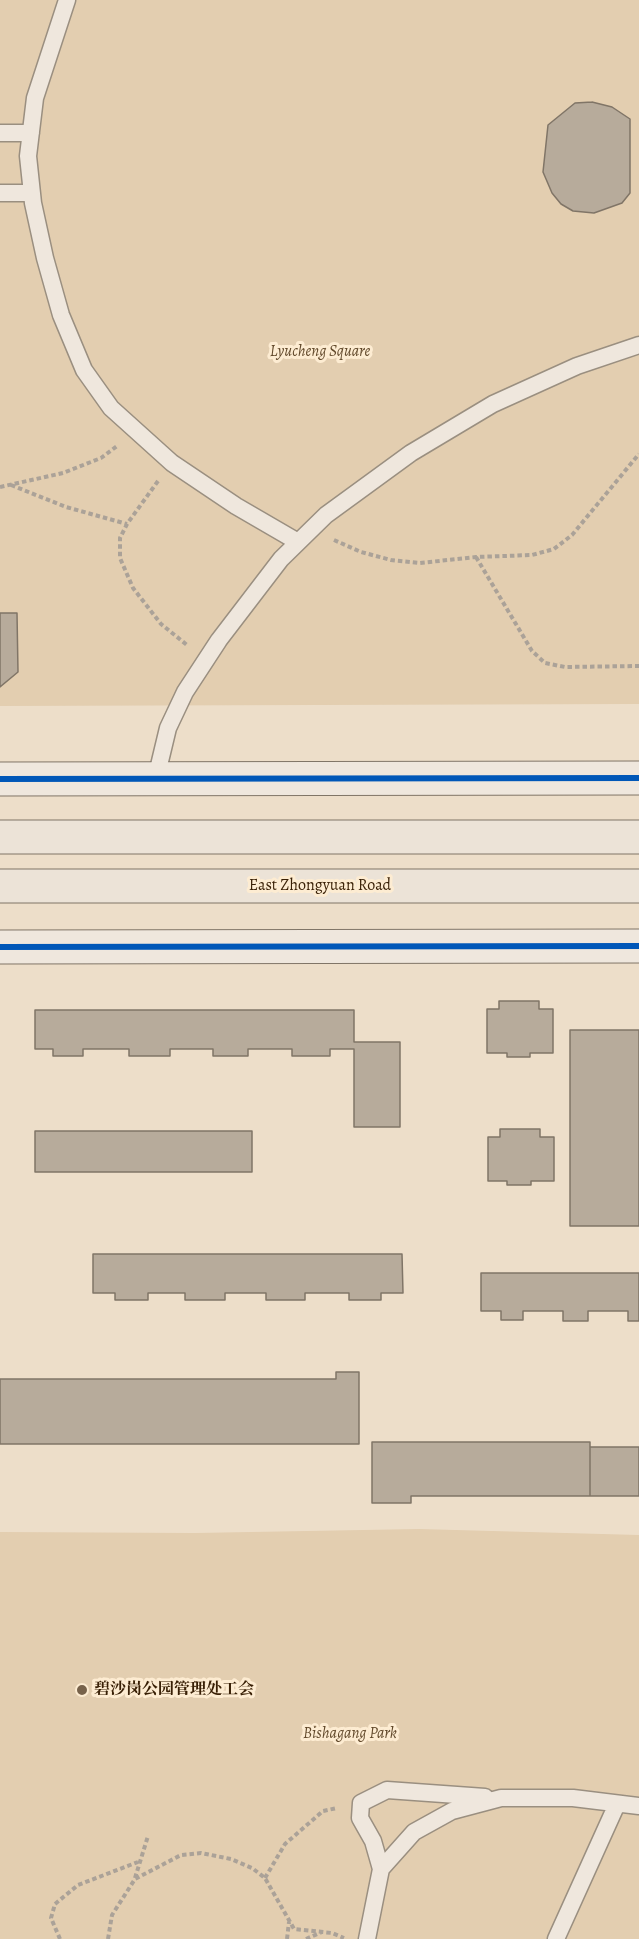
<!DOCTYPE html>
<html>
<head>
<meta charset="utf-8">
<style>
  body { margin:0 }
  canvas { display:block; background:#eddec9 }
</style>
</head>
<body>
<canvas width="639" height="1939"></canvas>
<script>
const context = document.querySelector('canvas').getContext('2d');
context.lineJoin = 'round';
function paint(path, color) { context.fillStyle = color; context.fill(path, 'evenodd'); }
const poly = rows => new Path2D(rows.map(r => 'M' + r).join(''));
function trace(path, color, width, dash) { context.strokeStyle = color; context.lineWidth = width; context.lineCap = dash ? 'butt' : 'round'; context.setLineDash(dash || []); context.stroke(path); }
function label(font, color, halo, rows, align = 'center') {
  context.font = font + ' Alegreya,"Noto Serif SC",serif'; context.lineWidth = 6; context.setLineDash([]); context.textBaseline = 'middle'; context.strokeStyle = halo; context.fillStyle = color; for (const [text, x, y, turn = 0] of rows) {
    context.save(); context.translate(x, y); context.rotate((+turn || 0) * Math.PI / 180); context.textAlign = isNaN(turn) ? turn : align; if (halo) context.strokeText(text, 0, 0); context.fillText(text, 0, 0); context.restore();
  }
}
paint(poly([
  [0,0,639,0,639,704,0,706],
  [419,1529,639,1535,639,1939,0,1939,0,1532,195,1533]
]), '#e3ceb0');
const building = poly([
  [592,102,612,107,630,119,630,193,622,203,594,213,573,211,561,204,552,193,543,172,548,125,575,103,592,102],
  [0,613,17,613,18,672,0,687,0,613],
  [499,1001,539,1001,539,1009,553,1009,553,1053,530,1053,530,1057,507,1057,507,1053,487,1053,487,1009,499,1009,499,1001],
  [35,1010,354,1010,354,1042,400,1042,400,1127,354,1127,354,1049,330,1049,330,1056,292,1056,292,1049,248,1049,248,1056,213,1056,213,1049,170,1049,170,1056,129,1056,129,1049,83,1049,83,1056,53,1056,53,1049,35,1049,35,1010],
  [570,1030,639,1030,639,1226,570,1226,570,1030],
  [500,1129,540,1129,540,1137,554,1137,554,1181,531,1181,531,1185,507,1185,507,1181,488,1181,488,1137,500,1137,500,1129],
  [35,1131,252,1131,252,1172,35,1172,35,1131],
  [93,1254,402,1254,403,1293,381,1293,381,1300,349,1300,349,1293,305,1293,305,1300,266,1300,266,1293,225,1293,225,1300,185,1300,185,1293,148,1293,148,1300,115,1300,115,1293,93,1293,93,1254],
  [481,1273,639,1273,639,1321,628,1321,628,1311,588,1311,588,1321,563,1321,563,1311,523,1311,523,1320,501,1320,501,1311,481,1311,481,1273],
  [336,1372,359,1372,359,1444,0,1444,0,1379,336,1379,336,1372],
  [372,1442,590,1442,590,1496,411,1496,411,1503,372,1503,372,1442],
  [590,1447,639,1447,639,1496,590,1496,590,1447]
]);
paint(building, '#b7ab9b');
trace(building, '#807567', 1.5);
const lane = poly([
  [67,0,35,98,28,156,33,203,45,258,61,315,84,370,111,408,172,463,236,506,298,542],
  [0,133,31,133],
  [0,193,31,193],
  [156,778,168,728,185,692,219,640,281,559,326,515,411,453,493,404,577,366,639,345],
  [381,1869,373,1841,360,1818,361,1803,387,1790,485,1797],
  [367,1939,381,1869,414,1832,452,1811,501,1798,573,1798,639,1806],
  [556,1939,617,1804]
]);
const secondary = poly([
  [0,779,639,778],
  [0,947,639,946]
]);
const primary = poly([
  [0,837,639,837],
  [0,886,639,886]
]);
trace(lane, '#9a8f80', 19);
trace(secondary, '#807567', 35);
trace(primary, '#807567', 35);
trace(poly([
  [158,481,127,524,120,538,120,558,133,588,161,624,187,645],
  [11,485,66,507,127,524],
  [0,487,63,473,101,458,117,446],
  [334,540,361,552,391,560,420,563,476,557,532,555,554,549,572,535,639,454],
  [476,557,532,651,545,663,565,667,639,666],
  [135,1878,148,1836],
  [265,1878,285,1844,323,1811,337,1808],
  [60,1939,51,1918,55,1904,78,1885,138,1862],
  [108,1939,112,1915,135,1879,181,1855,201,1853,231,1859,252,1868,265,1878,294,1929,332,1933,344,1938],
  [287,1939,289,1922],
  [306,1939,322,1932]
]), '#aba298', 4, [4.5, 3]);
trace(lane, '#efe7dd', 16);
trace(secondary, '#efe7dd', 33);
trace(primary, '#ece3d7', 33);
trace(poly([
  [0,779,639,778],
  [0,947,639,946]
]), '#0057b8', 6);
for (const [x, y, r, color] of [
  [82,1690,6,"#77624a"]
]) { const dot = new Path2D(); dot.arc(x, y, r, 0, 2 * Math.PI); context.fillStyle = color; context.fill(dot); trace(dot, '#fdecd2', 2); }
label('italic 16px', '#61482a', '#fdecd2', [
  ["Lyucheng Square",320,352],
  ["Bishagang Park",350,1734]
]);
label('16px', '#381f05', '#fdecd2', [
  ["East Zhongyuan Road",320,886]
]);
label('bold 16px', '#381f05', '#fdecd2', [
  ["碧沙岗公园管理处工会",94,1690]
], 'left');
</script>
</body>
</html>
